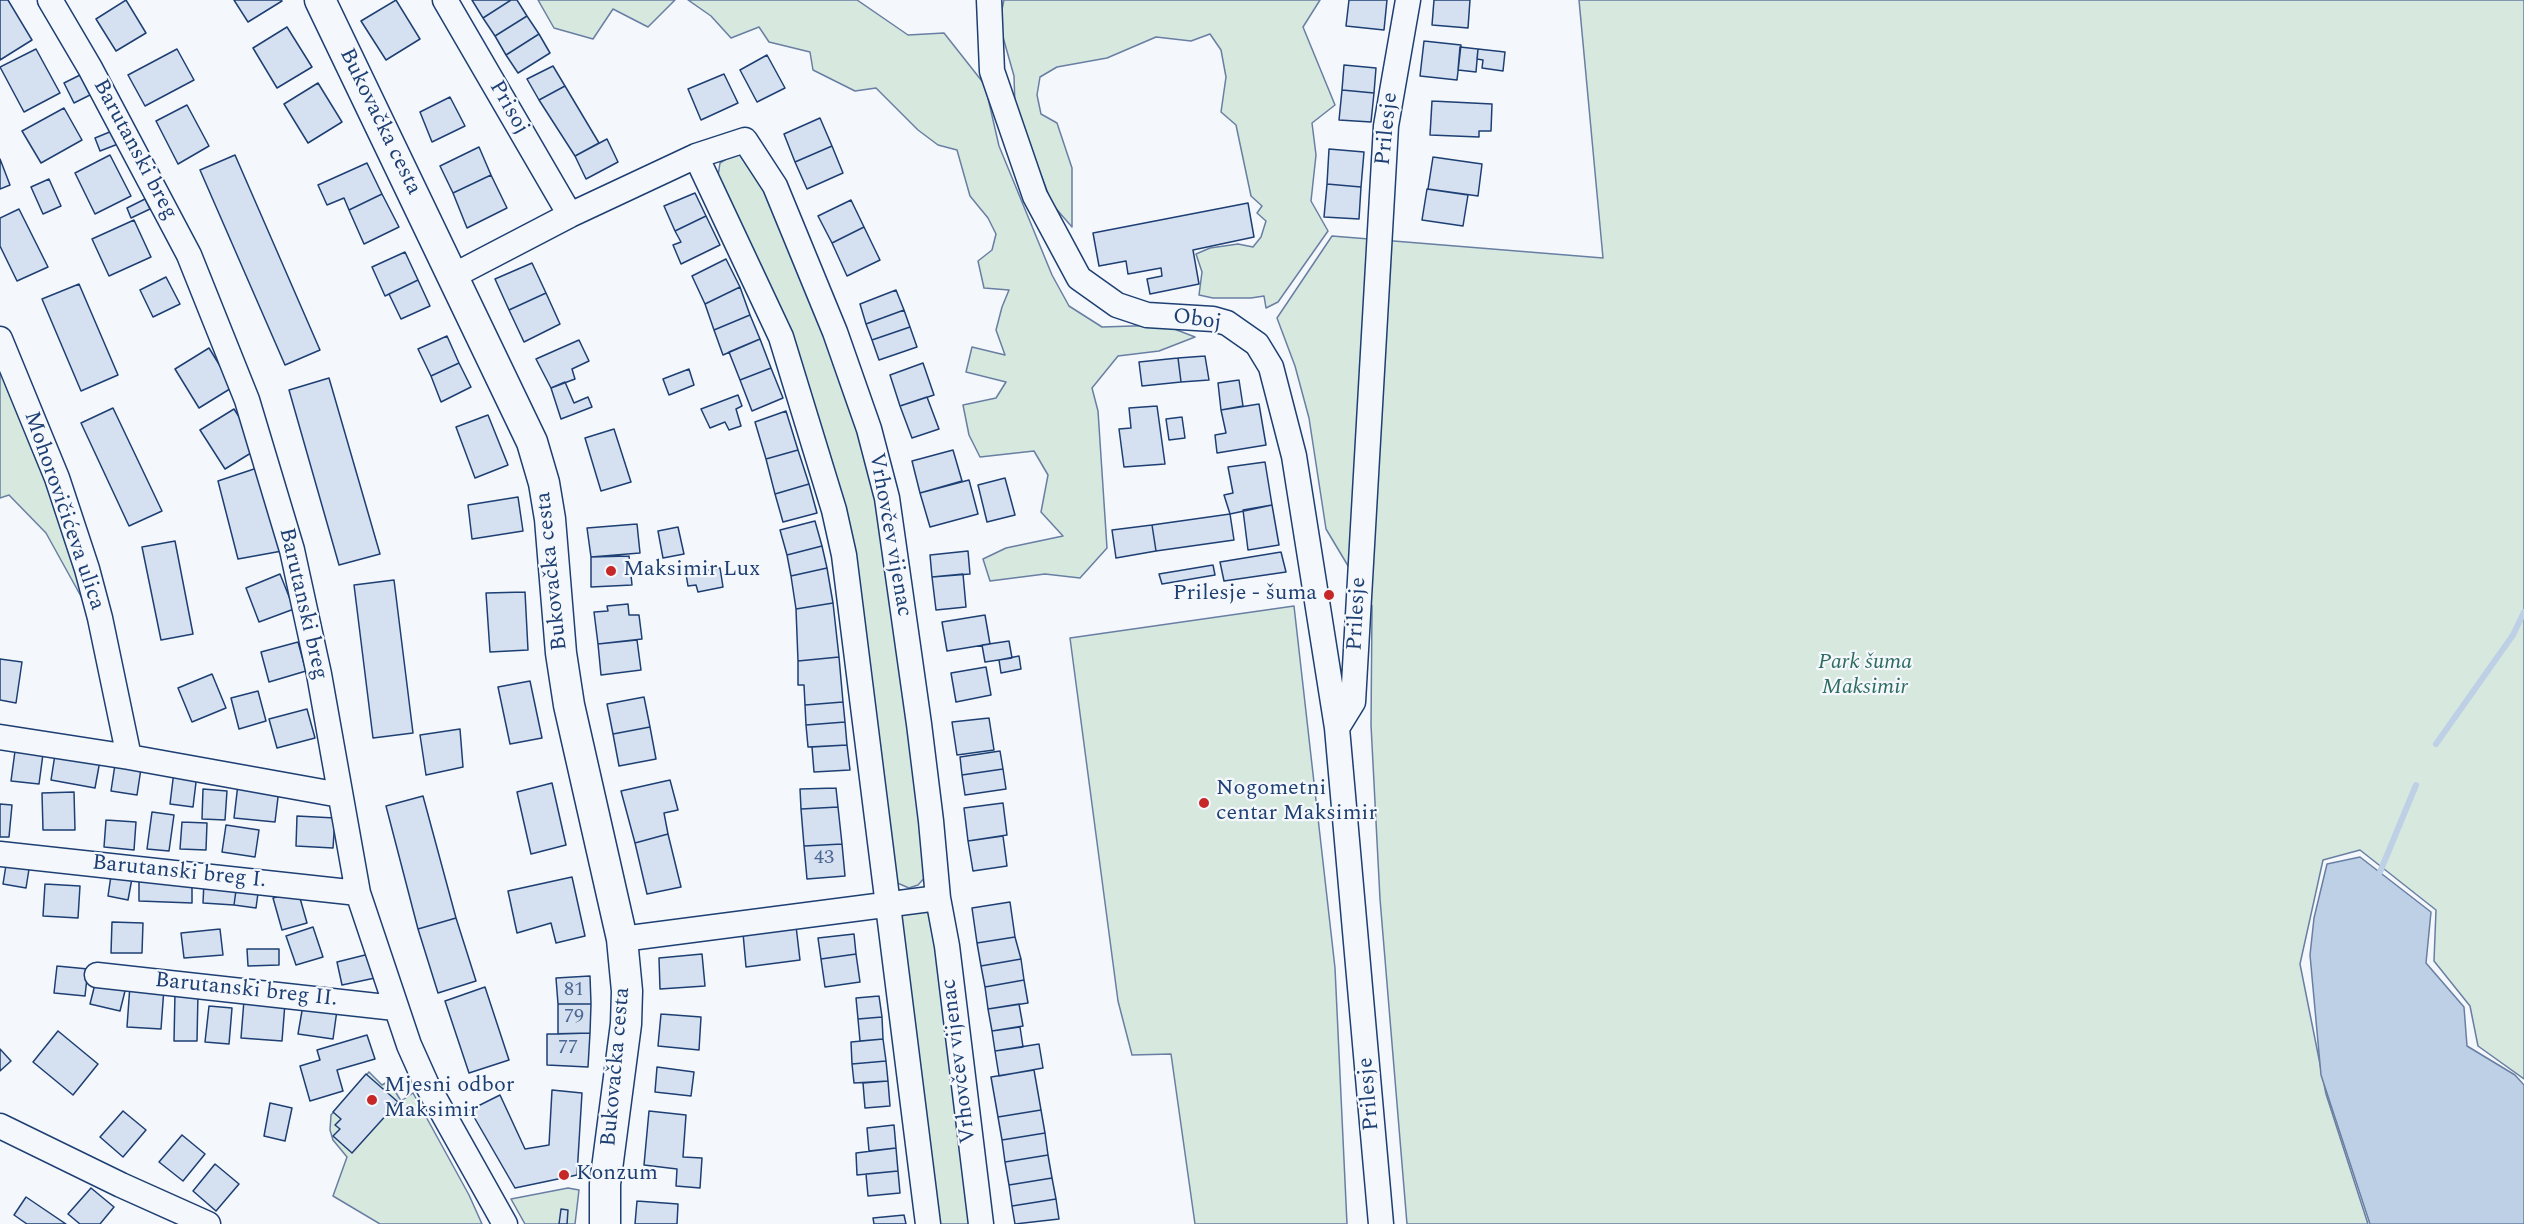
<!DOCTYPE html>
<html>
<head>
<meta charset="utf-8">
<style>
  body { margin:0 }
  canvas { display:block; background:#f4f7fb }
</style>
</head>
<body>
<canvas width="2524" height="1224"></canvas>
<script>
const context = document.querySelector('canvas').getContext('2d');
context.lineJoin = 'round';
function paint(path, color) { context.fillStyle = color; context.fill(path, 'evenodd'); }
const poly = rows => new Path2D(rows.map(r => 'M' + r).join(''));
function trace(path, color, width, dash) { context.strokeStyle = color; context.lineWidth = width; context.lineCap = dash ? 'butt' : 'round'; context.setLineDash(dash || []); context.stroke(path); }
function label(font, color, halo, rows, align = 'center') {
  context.font = font + ' Spectral,serif'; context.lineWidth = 4.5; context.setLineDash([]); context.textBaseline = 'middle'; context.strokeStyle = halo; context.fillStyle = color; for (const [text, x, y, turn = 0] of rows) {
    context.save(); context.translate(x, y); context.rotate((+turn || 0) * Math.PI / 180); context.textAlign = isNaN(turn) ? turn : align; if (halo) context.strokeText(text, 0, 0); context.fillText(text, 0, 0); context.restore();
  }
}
const green = poly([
  [538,0,675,0,648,27,613,9,593,39,554,28,538,0],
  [688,0,857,0,908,35,944,33,985,85,999,146,1052,275,1069,306,1102,327,1164,325,1195,337,1159,351,1118,356,1092,388,1098,411,1107,548,1080,578,1045,574,990,581,983,559,1006,548,1063,536,1041,512,1048,475,1034,451,980,457,969,435,963,405,996,398,1006,382,966,372,972,347,1005,355,996,330,1002,307,1009,290,984,288,978,261,992,250,996,234,988,218,970,196,957,150,938,145,918,130,876,88,855,91,813,70,810,52,769,42,759,27,731,38,711,16,688,0],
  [1004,0,1320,0,1303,27,1335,105,1312,123,1316,155,1311,201,1328,231,1278,302,1266,308,1264,296,1251,298,1213,298,1199,295,1202,272,1196,254,1210,248,1238,244,1253,247,1261,237,1266,221,1257,213,1262,206,1251,196,1236,125,1221,112,1226,77,1221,50,1210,34,1191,41,1156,37,1107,58,1057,67,1040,77,1037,95,1041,114,1057,123,1072,168,1072,227,1052,204,1015,106,1014,76,999,23,1004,0],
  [1579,0,2524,0,2524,1079,2478,1046,2470,1006,2434,961,2436,910,2360,850,2323,860,2300,964,2326,1094,2368,1224,1407,1224,1380,899,1371,725,1372,606,1326,529,1309,418,1295,366,1277,318,1332,236,1603,258,1579,0],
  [734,154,741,155,752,161,819,309,877,491,927,875,918,885,909,888,895,882,851,559,718,176,720,163,734,154],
  [0,360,62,515,88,609,46,533,9,495,0,498,0,360],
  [1294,606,1335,968,1347,1224,1195,1224,1171,1054,1132,1055,1118,1001,1070,638,1294,606],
  [926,911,932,916,973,1224,936,1224,900,919,906,912,926,911],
  [369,1072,382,1085,389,1081,401,1101,413,1093,469,1195,482,1224,380,1224,333,1196,347,1157,333,1140,330,1130,331,1115,369,1072],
  [568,1188,579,1190,575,1224,525,1224,511,1199,568,1188]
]);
paint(green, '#d7e8df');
trace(green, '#687fa3', 1.5);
const water = poly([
  [2360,857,2431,912,2426,963,2464,1007,2467,1046,2515,1075,2524,1085,2524,1224,2370,1224,2321,1075,2310,955,2314,918,2327,864,2360,857]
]);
paint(water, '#bed0e5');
trace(water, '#687fa3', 1.5);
trace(poly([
  [2436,744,2513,635,2524,612],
  [2380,872,2416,785]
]), '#bed0e5', 6);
const building = poly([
  [0,0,8,0,32,40,0,60,0,0],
  [126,0,146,33,116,51,96,19,126,0],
  [234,0,281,0,282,1,248,22,234,0],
  [396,0,420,39,386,60,361,21,396,0],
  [472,0,511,0,483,18,472,0],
  [511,0,517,0,527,16,495,36,483,18,511,0],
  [1349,0,1387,0,1384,30,1346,26,1349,0],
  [1434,0,1470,0,1468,28,1432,25,1434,0],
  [527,16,539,34,506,55,495,36,527,16],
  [287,27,312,67,277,88,253,48,287,27],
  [539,34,550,53,518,73,506,55,539,34],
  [1424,41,1461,45,1457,80,1420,76,1424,41],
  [1460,47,1478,49,1476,72,1458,70,1460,47],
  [36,49,60,93,24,112,0,67,36,49],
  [177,49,194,80,145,106,128,75,177,49],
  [1478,49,1505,52,1503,71,1482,68,1483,60,1477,59,1478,49],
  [767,55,785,88,757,102,740,70,767,55],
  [1344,65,1376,68,1374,93,1342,90,1344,65],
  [553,66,565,86,539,100,527,79,553,66],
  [724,74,738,103,701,120,688,89,724,74],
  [80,75,90,95,74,103,64,83,80,75],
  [318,83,342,122,308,143,284,104,318,83],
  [565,86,599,143,575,156,539,100,565,86],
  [1342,90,1374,93,1371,122,1339,120,1342,90],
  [450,97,465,126,432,142,420,112,450,97],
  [1432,101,1492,104,1491,131,1479,131,1479,137,1430,135,1432,101],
  [187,105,209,146,178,164,156,121,187,105],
  [64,108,82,140,41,163,22,131,64,108],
  [820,118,832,146,795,162,784,134,820,118],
  [112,131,118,144,100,151,95,138,112,131],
  [607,139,618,162,586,179,575,156,607,139],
  [832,146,843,173,807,189,795,162,832,146],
  [479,147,491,175,453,193,440,166,479,147],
  [1329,149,1364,152,1361,187,1327,184,1329,149],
  [110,155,131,196,95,214,75,173,110,155],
  [235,155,320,350,285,365,200,170,235,155],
  [1433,157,1482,164,1478,196,1428,189,1433,157],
  [0,159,10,185,0,189,0,159],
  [367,163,382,194,349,210,344,198,327,205,318,185,367,163],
  [491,175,507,208,467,228,453,193,491,175],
  [49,179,61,206,43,214,31,187,49,179],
  [1327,184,1361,187,1359,219,1324,217,1327,184],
  [1427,189,1468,195,1463,226,1422,220,1427,189],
  [695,193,706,216,675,231,664,206,695,193],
  [382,194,399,227,364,244,349,210,382,194],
  [145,199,150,209,131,218,127,208,145,199],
  [851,200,864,227,832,243,818,216,851,200],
  [1248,203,1254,237,1193,250,1199,284,1150,294,1147,279,1162,276,1161,268,1128,274,1126,261,1099,266,1093,233,1248,203],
  [19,209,48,267,17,281,0,246,0,218,19,209],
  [706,216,720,245,681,264,673,245,681,242,675,231,706,216],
  [134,220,151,257,109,276,92,239,134,220],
  [864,227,880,260,847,276,832,243,864,227],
  [405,252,418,280,385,296,372,267,405,252],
  [726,259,740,287,705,304,692,276,726,259],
  [532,263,546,293,509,310,495,279,532,263],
  [166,277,180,304,153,317,140,290,166,277],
  [418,280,430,306,401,319,389,294,418,280],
  [79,284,118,375,81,391,42,299,79,284],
  [740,287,750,315,714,330,705,304,740,287],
  [896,290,904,310,866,324,860,304,896,290],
  [546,293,560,324,524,342,509,310,546,293],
  [904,310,910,327,872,340,866,324,904,310],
  [750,315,760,339,723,355,714,330,750,315],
  [910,327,917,347,879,360,872,340,910,327],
  [447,336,459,363,431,376,418,349,447,336],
  [760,339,771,368,740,380,729,352,760,339],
  [579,340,589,361,572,369,575,379,551,388,536,359,579,340],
  [209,348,233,387,199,408,175,369,209,348],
  [1205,356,1209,380,1181,382,1178,358,1205,356],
  [1178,358,1181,382,1142,386,1139,362,1178,358],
  [459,363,471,387,441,402,431,376,459,363],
  [923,363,934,395,900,406,890,375,923,363],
  [771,368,783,398,752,411,740,380,771,368],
  [689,369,694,385,669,395,663,379,689,369],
  [329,378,380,554,339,565,289,390,329,378],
  [1239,380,1243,406,1221,410,1218,383,1239,380],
  [565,382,574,403,588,397,592,407,561,419,551,388,565,382],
  [738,395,742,406,736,409,741,426,729,430,725,422,710,428,701,409,738,395],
  [927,397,939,429,912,438,900,406,927,397],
  [1259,404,1266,445,1217,453,1215,435,1226,433,1221,410,1259,404],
  [1157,406,1165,464,1124,467,1119,429,1131,428,1129,408,1157,406],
  [113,408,162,511,129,526,81,423,113,408],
  [234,409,259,448,225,469,200,430,234,409],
  [786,411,798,450,766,459,755,422,786,411],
  [488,415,508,465,475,478,456,427,488,415],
  [1182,417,1185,438,1169,440,1166,419,1182,417],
  [614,429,631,482,601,491,585,438,614,429],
  [798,450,809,484,775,494,766,459,798,450],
  [953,450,962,481,920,493,912,461,953,450],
  [1265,462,1272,505,1230,514,1224,495,1233,493,1228,467,1265,462],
  [260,467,282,551,238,559,218,481,260,467],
  [1005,478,1015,515,987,522,978,485,1005,478],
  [969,480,978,514,930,527,920,493,969,480],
  [809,484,817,513,783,522,775,494,809,484],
  [518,497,523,531,472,539,468,505,518,497],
  [1272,505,1279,545,1248,550,1243,510,1272,505],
  [1230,514,1234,540,1156,551,1152,525,1230,514],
  [815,521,822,546,787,555,780,530,815,521],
  [637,524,640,553,591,557,587,528,637,524],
  [1152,525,1156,551,1116,558,1112,530,1152,525],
  [678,527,684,554,663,558,658,531,678,527],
  [175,541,193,634,161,640,142,547,175,541],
  [822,546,827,568,791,576,787,555,822,546],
  [968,551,970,574,932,577,930,555,968,551],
  [1281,552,1286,572,1224,581,1220,562,1281,552],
  [629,556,632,585,591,587,591,557,629,556],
  [1213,565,1215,575,1162,584,1159,574,1213,565],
  [720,568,723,587,698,592,696,585,688,586,686,574,720,568],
  [827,568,833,603,796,609,791,576,827,568],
  [280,574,294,609,259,622,246,588,280,574],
  [963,574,966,607,936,610,932,577,963,574],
  [394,580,413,733,373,738,354,585,394,580],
  [525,592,528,650,490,652,486,593,525,592],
  [833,603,839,657,798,661,796,609,833,603],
  [628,604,629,615,639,615,642,639,598,644,594,612,608,611,607,606,628,604],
  [985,615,990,644,947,651,942,622,985,615],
  [637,640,641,670,601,675,598,644,637,640],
  [1009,641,1012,658,985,662,982,645,1009,641],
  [298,642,306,671,269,682,261,652,298,642],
  [1019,656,1021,669,1001,673,999,660,1019,656],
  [839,657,843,702,805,705,804,685,798,685,798,661,839,657],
  [0,659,22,662,16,703,0,700,0,659],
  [986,667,991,695,956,702,951,673,986,667],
  [212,674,226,708,192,722,178,688,212,674],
  [530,681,542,738,510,744,498,687,530,681],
  [258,691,266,721,239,729,231,698,258,691],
  [644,697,650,727,613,734,607,704,644,697],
  [843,702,845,722,806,725,805,705,843,702],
  [307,709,315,738,277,748,269,719,307,709],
  [989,718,994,750,957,755,952,722,989,718],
  [845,722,847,745,808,747,806,725,845,722],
  [650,727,656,759,619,766,613,734,650,727],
  [460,729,463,767,426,775,420,735,460,729],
  [847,745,850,770,814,772,812,747,847,745],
  [56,748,101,755,95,788,51,780,56,748],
  [15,751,43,754,39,784,11,781,15,751],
  [1000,751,1003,769,962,775,960,757,1000,751],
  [116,758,142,762,137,795,111,791,116,758],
  [1003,769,1006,789,965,795,962,775,1003,769],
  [174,771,197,774,193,807,170,804,174,771],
  [670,780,678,810,664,813,668,834,635,843,621,791,670,780],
  [552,783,566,845,531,854,517,792,552,783],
  [238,784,279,789,275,822,234,818,238,784],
  [836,788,838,807,801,809,800,789,836,788],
  [203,789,227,791,225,820,202,819,203,789],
  [74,792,75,830,43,830,42,793,74,792],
  [423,796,456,918,418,929,386,806,423,796],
  [1003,803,1007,835,968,841,964,808,1003,803],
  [0,804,12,805,9,837,0,837,0,804],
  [838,807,842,844,804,846,801,809,838,807],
  [152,812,174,815,169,851,147,849,152,812],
  [297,816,335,818,333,848,296,846,297,816],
  [106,820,136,822,134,850,104,847,106,820],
  [182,822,207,823,206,850,180,849,182,822],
  [226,825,259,830,255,857,222,852,226,825],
  [668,834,681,887,647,894,635,843,668,834],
  [1003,836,1007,866,973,871,968,841,1003,836],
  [842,844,845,876,807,879,804,846,842,844],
  [7,859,30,863,26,888,3,884,7,859],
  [112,869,133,873,128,900,108,896,112,869],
  [139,875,192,877,192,903,139,901,139,875],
  [572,877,585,936,556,943,551,923,517,933,508,891,572,877],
  [204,881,237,883,234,905,203,903,204,881],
  [237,883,259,886,256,908,234,905,237,883],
  [45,884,80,886,78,918,43,916,45,884],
  [298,891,307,923,282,930,273,898,298,891],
  [1010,902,1015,937,977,943,972,908,1010,902],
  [456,918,476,981,438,993,418,929,456,918],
  [112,922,143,923,142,953,111,953,112,922],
  [796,926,800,960,746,967,743,933,796,926],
  [313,927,323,957,296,965,286,936,313,927],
  [220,929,223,955,184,958,181,933,220,929],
  [854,934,856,954,821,959,818,938,854,934],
  [1015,937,1021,959,981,966,977,943,1015,937],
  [247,949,279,949,279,965,248,966,247,949],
  [369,954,375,978,342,985,337,962,369,954],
  [702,954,705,986,660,989,659,958,702,954],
  [856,954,860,982,825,987,821,959,856,954],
  [1021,959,1024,980,985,987,981,966,1021,959],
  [57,966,88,969,85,996,54,993,57,966],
  [590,976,591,1004,558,1004,556,978,590,976],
  [96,980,126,987,120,1011,90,1004,96,980],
  [1024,980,1028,1003,988,1009,985,987,1024,980],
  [130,985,164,988,161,1029,127,1027,130,985],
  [485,987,509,1060,469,1073,445,1001,485,987],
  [175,992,198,993,197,1041,174,1041,175,992],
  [879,996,882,1017,858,1019,856,998,879,996],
  [244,1000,285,1003,282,1041,241,1038,244,1000],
  [558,1004,591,1004,590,1033,558,1034,558,1004],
  [1019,1004,1023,1026,992,1031,988,1009,1019,1004],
  [303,1005,337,1010,333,1039,298,1034,303,1005],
  [209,1006,232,1008,229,1044,205,1042,209,1006],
  [661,1014,701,1017,699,1050,658,1046,661,1014],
  [882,1017,883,1039,860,1041,858,1019,882,1017],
  [1020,1027,1023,1047,995,1051,992,1031,1020,1027],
  [58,1031,98,1064,73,1095,33,1062,58,1031],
  [590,1033,588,1067,547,1065,547,1034,590,1033],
  [367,1035,375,1059,337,1070,343,1091,310,1101,300,1066,320,1060,317,1050,367,1035],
  [883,1039,886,1061,852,1064,851,1042,883,1039],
  [1039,1044,1043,1068,999,1076,995,1051,1039,1044],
  [0,1049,11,1061,0,1071,0,1049],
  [886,1061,888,1081,854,1083,852,1064,886,1061],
  [657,1067,694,1072,691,1096,655,1092,657,1067],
  [1034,1070,1041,1110,998,1117,991,1077,1034,1070],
  [366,1074,398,1102,352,1153,333,1136,340,1129,335,1125,341,1119,333,1112,366,1074],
  [888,1081,890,1106,865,1108,863,1083,888,1081],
  [552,1090,582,1093,577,1175,515,1188,470,1110,500,1095,525,1149,549,1145,552,1090],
  [270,1103,292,1108,285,1141,264,1136,270,1103],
  [1041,1110,1045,1133,1002,1140,998,1117,1041,1110],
  [123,1111,146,1130,123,1157,100,1137,123,1111],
  [649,1111,686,1115,683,1157,702,1158,700,1188,676,1186,677,1169,644,1165,649,1111],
  [894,1125,896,1148,869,1151,867,1128,894,1125],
  [1045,1133,1048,1155,1005,1162,1002,1140,1045,1133],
  [182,1135,205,1154,183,1181,159,1162,182,1135],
  [896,1148,898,1171,857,1175,856,1153,896,1148],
  [1048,1155,1052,1178,1009,1185,1005,1162,1048,1155],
  [215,1164,239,1184,216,1211,193,1191,215,1164],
  [898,1171,900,1193,868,1196,866,1174,898,1171],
  [1052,1178,1056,1199,1012,1206,1009,1185,1052,1178],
  [91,1188,114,1207,100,1224,80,1224,68,1214,91,1188],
  [26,1197,66,1224,27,1224,14,1215,26,1197],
  [1056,1199,1059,1219,1015,1224,1012,1206,1056,1199],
  [637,1201,678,1204,677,1224,635,1224,637,1201],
  [561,1209,568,1210,567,1224,559,1224,561,1209],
  [904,1215,906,1224,874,1224,873,1218,904,1215]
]);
paint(building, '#d5e0f0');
trace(building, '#1d3f73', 1.5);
const minor = poly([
  [50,0,90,68,189,255,247,400,292,550,319,674,358,893,409,1045,426,1083,505,1224],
  [445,0,570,215],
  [989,0,992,71,1035,196,1079,278,1117,305,1147,315,1213,319,1227,323,1257,344,1271,367,1294,456,1337,728,1381,1224],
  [696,156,781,337,834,510,844,555,928,1224],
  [453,276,570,215,696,156,745,140,775,186,835,332,869,429,887,498,919,724,931,821,938,898,947,946,981,1224],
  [0,339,57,478,87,569,100,618,129,757],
  [1337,728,1353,702,1386,126,1408,0],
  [0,737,129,757,340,795],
  [0,854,358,893],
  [622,939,938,898],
  [97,975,395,1008],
  [0,1126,121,1185,208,1224]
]);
const major = poly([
  [320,0,532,442,544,483,550,519,561,653,569,705,622,939,627,991,626,1024,605,1184,605,1224]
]);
trace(minor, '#1d3f73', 27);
trace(major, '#1d3f73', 33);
trace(minor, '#f4f7fb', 24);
trace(major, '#f4f7fb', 30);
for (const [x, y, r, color] of [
  [611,571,6,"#c62828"],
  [1329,595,6,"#c62828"],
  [1204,803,6,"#c62828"],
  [372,1100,6,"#c62828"],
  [564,1175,6,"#c62828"]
]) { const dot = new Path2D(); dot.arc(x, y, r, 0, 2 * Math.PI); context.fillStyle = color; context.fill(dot); trace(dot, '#f4f7fb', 2); }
label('20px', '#4b6792', null, [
  ["43",824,859],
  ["81",574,991],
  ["79",574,1018],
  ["77",568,1049]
]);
label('22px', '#1d3f73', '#f4f7fb', [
  ["Prisoj",508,108,60],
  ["Bukovačka cesta",379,122,64],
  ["Prilesje",1388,129,-84],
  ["Barutanski breg",134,150,62],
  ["Oboj",1197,321,8],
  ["Mohorovičićeva ulica",63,511,71],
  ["Vrhovčev vijenac",889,535,80],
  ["Bukovačka cesta",553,571,-96],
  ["Barutanski breg",302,604,77],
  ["Prilesje",1358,614,-87],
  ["Barutanski breg I.",179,873,6],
  ["Barutanski breg II.",246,991,6],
  ["Vrhovčev vijenac",960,1061,-97],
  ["Bukovačka cesta",617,1067,-85],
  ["Prilesje",1370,1094,-95]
]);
label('22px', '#1d3f73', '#f4f7fb', [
  ["Maksimir Lux",623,571],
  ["Prilesje - šuma",1317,595,"right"],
  ["Nogometni",1216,790],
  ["centar Maksimir",1216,815],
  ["Mjesni odbor",384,1087],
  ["Maksimir",384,1112],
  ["Konzum",576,1175]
], 'left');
label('italic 22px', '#2c6c60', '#f4f7fb', [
  ["Park šuma",1865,664],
  ["Maksimir",1865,689]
]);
</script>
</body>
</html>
